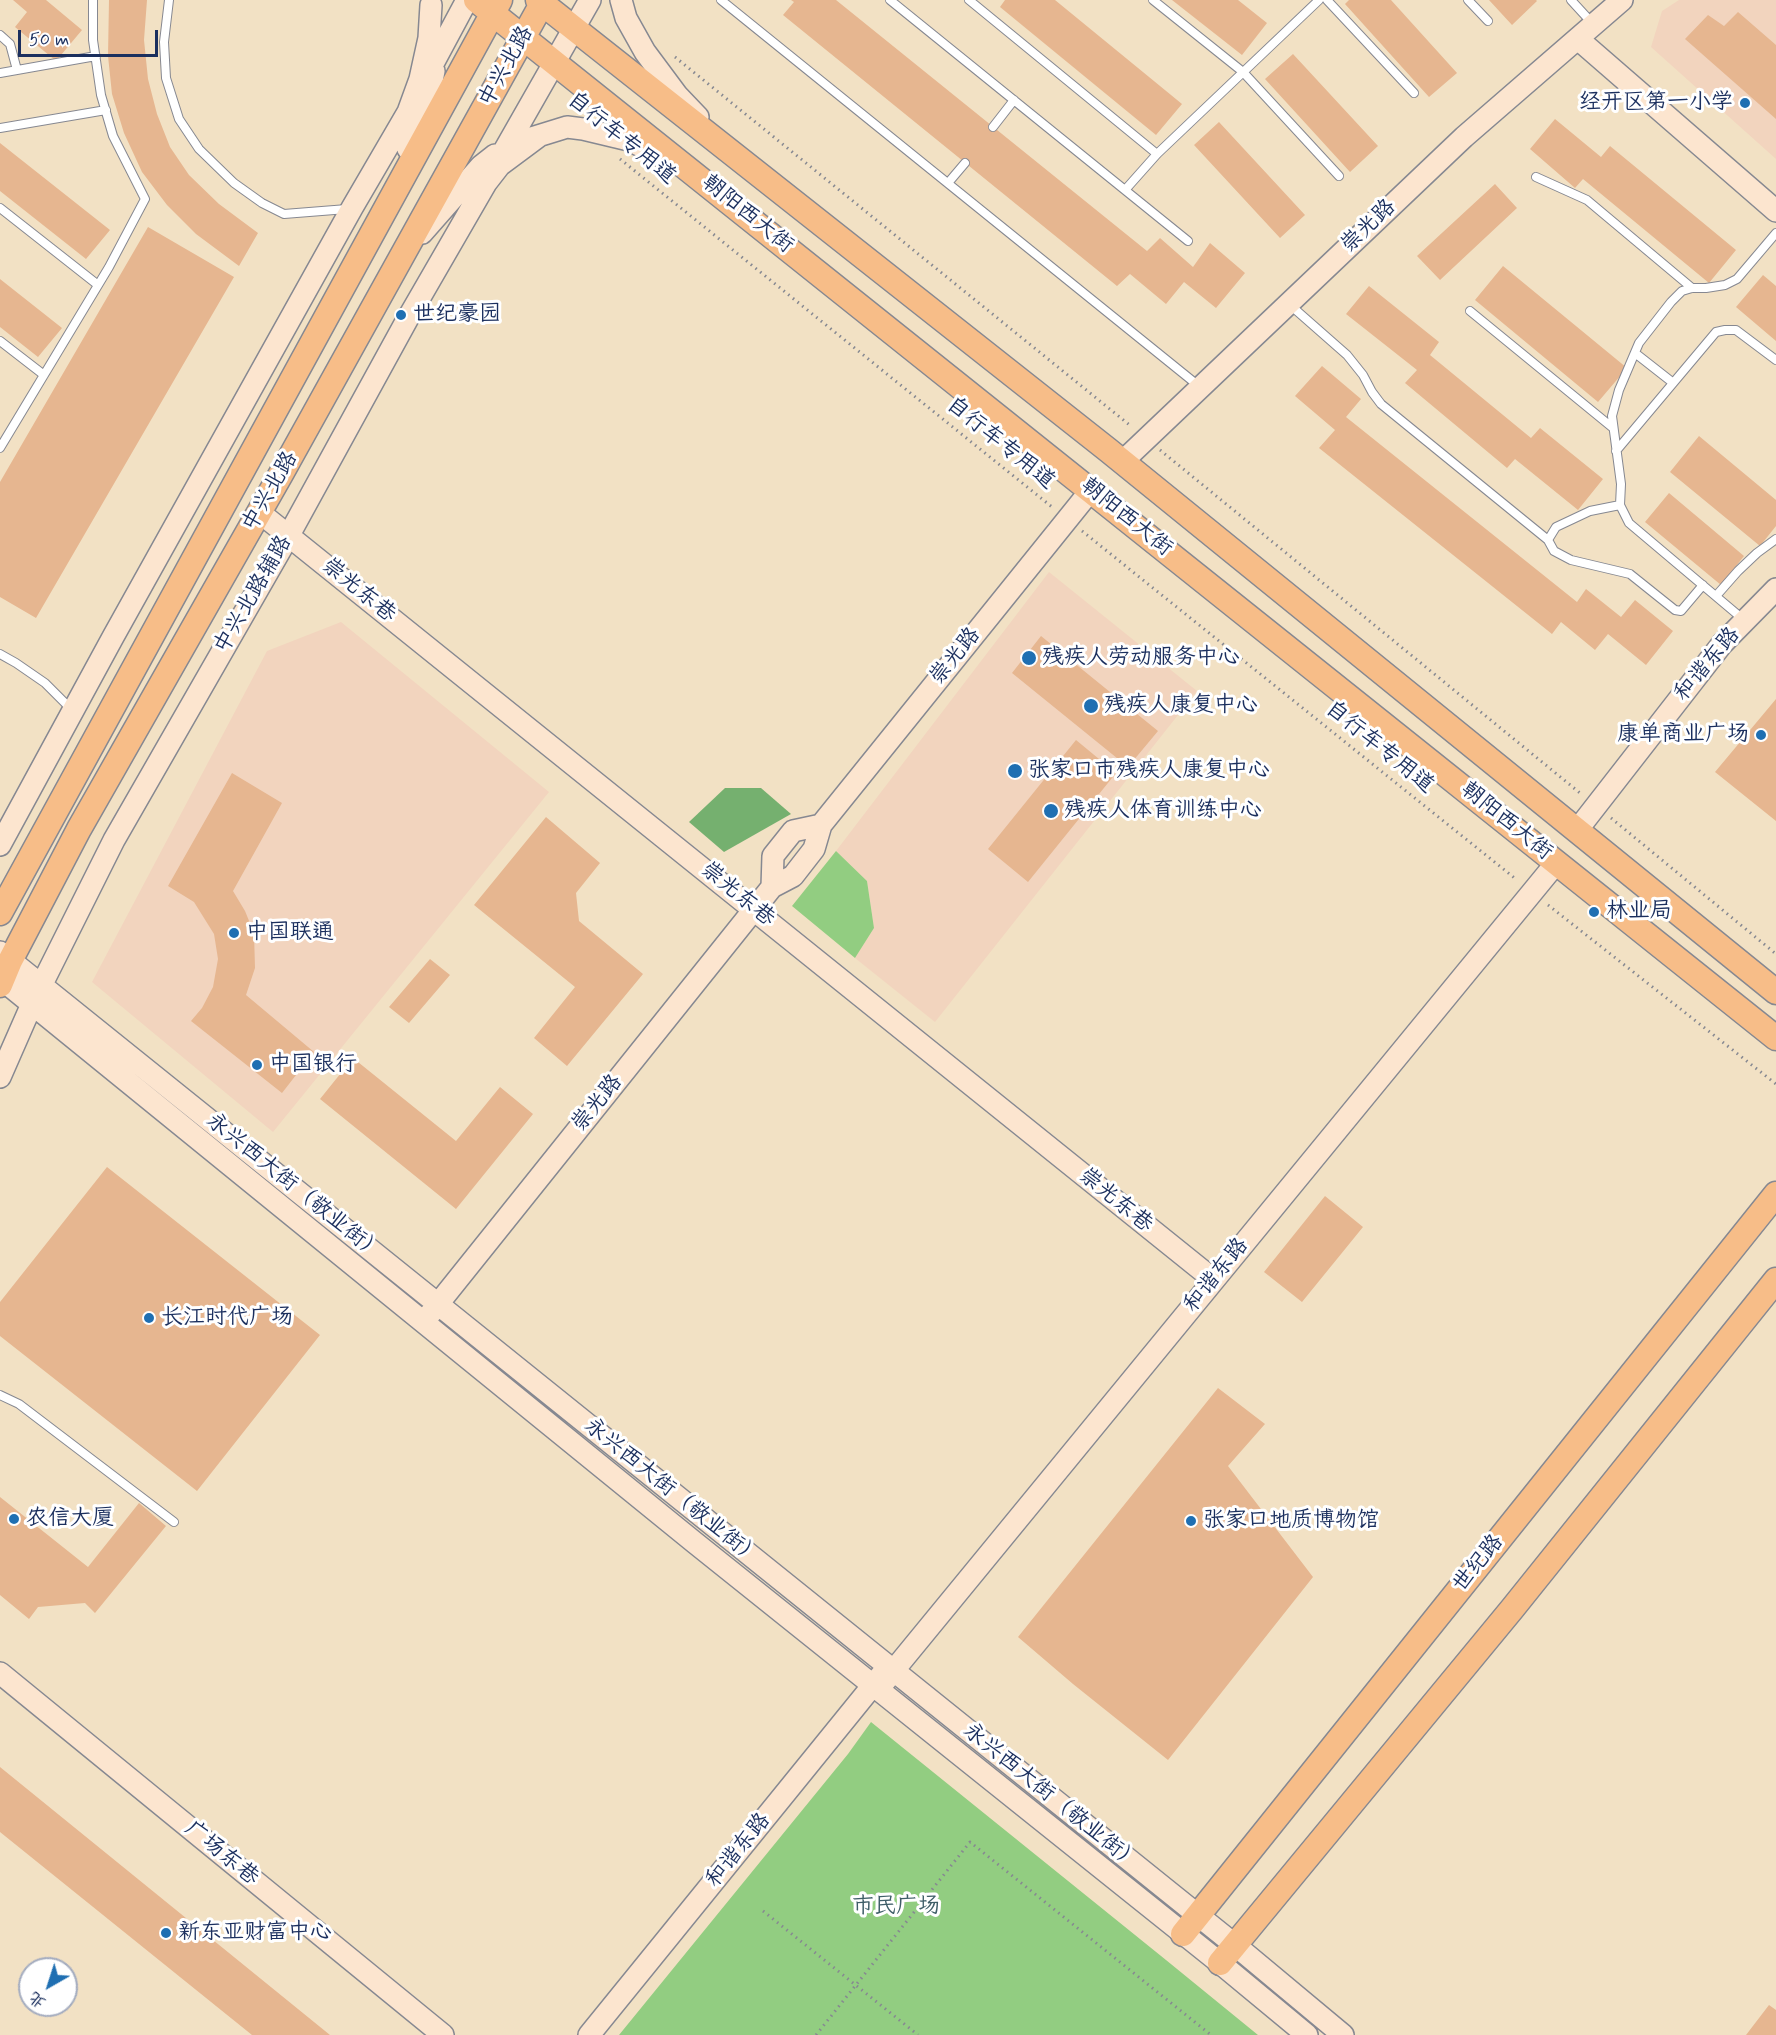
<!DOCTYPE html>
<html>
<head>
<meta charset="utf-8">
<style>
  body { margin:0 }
  #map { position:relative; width:1776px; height:2035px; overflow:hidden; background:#f2e1c4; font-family:Mynerve,"LXGW WenKai TC",sans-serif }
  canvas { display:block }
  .north { position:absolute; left:18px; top:1957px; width:60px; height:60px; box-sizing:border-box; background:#fff; border:2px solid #a4acbf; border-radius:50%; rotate:219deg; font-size:16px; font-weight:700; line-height:24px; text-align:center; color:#1b2f5e }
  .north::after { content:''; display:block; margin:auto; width:21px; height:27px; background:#1f6fb2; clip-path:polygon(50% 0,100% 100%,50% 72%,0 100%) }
  .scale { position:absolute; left:18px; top:30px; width:140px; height:27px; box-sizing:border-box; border:3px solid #1b2f5e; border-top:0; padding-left:8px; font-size:18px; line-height:21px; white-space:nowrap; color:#1b2f5e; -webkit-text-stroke:4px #fff; paint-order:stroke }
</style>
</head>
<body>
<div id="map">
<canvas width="1776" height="2035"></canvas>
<div class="north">北</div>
<div class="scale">50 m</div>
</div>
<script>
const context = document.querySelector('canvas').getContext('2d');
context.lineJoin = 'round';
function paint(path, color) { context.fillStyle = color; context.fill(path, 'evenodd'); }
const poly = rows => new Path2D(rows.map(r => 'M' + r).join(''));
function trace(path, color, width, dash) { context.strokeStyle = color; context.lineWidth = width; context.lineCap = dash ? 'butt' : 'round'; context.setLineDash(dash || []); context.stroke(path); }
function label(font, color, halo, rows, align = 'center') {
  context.font = font + ' Mynerve,"LXGW WenKai TC",sans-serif'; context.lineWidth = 6; context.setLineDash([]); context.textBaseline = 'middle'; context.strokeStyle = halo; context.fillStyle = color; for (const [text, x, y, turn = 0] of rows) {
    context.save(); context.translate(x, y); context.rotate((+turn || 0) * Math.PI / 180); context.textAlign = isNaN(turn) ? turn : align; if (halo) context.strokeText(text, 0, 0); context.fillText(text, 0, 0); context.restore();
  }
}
paint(poly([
  [1679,0,1776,0,1776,159,1651,47,1662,11],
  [1049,572,1197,691,935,1022,855,958,874,928,867,881,836,851],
  [341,622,549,792,273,1132,92,982,267,651]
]), '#f2d4be');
paint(poly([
  [836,851,867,881,874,928,855,958,792,906],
  [871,1722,1166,1960,1258,2035,619,2035,848,1754]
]), '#92cd81');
paint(poly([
  [725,788,761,788,791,814,724,852,689,822]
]), '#75b06f');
paint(poly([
  [13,0,46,0,82,30,56,61,15,27,27,12],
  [109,0,147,0,144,40,148,79,157,114,170,147,189,175,219,204,258,233,239,266,196,234,167,205,142,172,124,133,112,94,108,56],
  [791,0,836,0,1147,251,1160,238,1193,267,1210,243,1245,273,1216,308,1184,282,1166,304,1130,274,1117,286,783,15,794,2],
  [1005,0,1055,0,1182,104,1156,135,1000,7],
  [1172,0,1238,0,1267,23,1242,55],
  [1349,0,1391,0,1457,73,1429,97,1345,4],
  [1489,0,1536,0,1537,1,1512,25],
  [1738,12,1776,45,1776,119,1685,39,1708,15,1724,26],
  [1293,54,1378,146,1350,172,1265,79],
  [1555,119,1601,157,1610,146,1736,250,1709,283,1583,179,1575,188,1530,149],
  [1219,122,1305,215,1280,238,1194,145],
  [0,143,110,230,86,259,0,191],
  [1495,184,1517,208,1440,280,1417,256],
  [148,227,234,277,36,618,0,597,0,482],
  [1503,266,1627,368,1598,402,1475,300],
  [1763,275,1776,286,1776,341,1736,307],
  [0,279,62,328,38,357,0,327],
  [1369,286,1439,342,1430,355,1531,438,1540,428,1603,479,1578,510,1515,459,1507,468,1405,383,1417,370,1346,314],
  [1322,366,1361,399,1346,417,1577,602,1586,589,1621,617,1635,600,1673,631,1646,665,1608,634,1595,650,1561,622,1552,634,1319,448,1335,430,1295,396],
  [1699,436,1776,500,1776,526,1760,546,1670,472],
  [1669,493,1744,556,1721,585,1645,522],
  [1041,636,1158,731,1128,767,1012,673],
  [1776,699,1776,821,1715,772],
  [1076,740,1116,773,1028,882,988,849],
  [232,773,282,803,233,891,245,911,254,933,255,968,246,995,314,1052,282,1093,191,1021,202,1008,213,987,218,959,214,934,194,902,168,886],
  [546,817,600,863,576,893,579,921,643,974,567,1066,534,1038,575,987,474,905],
  [430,959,450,975,409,1023,389,1007],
  [353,1058,456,1141,500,1087,533,1114,456,1209,320,1099],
  [107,1167,320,1335,197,1491,0,1336,0,1302],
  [1325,1196,1363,1227,1302,1302,1264,1272],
  [1218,1388,1265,1424,1228,1466,1313,1577,1168,1760,1073,1684,1018,1637],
  [0,1497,88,1567,139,1503,166,1526,95,1613,85,1603,38,1607,29,1619,0,1595],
  [0,1767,330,2035,252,2035,0,1832],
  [1769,2005,1776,2010,1776,2035,1746,2035]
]), '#e6b690');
const lane = poly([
  [169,0,164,42,166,78,179,119,199,149,234,183,262,203,284,214,347,209],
  [721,0,1200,387],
  [890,0,1188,241],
  [969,0,1157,154],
  [1153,0,1243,72,1339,176],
  [1327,0,1414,93],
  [1468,0,1488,21],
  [1571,0,1593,24],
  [0,35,10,44,17,70],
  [0,73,96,56],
  [993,127,1014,100],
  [0,128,106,110],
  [1536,177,1587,200,1692,288],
  [948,183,965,163],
  [1125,190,1157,154,1319,0],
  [0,208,98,285],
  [1289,304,1347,355,1363,375,1372,392,1381,404,1548,540],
  [1470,311,1613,428],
  [0,341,44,375],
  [1635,353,1672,382],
  [0,448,109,267,145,199,113,136,101,95,93,40,93,0],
  [1616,451,1716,332,1725,330,1736,330,1776,360],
  [1620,505,1590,511,1556,527,1548,540,1554,551,1571,560,1630,574,1675,610,1681,611,1703,585],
  [1716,596,1738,571,1757,553,1776,539],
  [1744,620,1629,523,1620,505,1621,484,1612,416,1619,390,1639,343,1671,302,1682,291,1692,288,1706,288,1725,285,1737,279,1776,233],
  [0,654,16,663,45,683,72,710],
  [0,1395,19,1404,174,1522]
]);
const secondary = poly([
  [621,0,626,18,645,52,677,95,698,117],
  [1578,39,1776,211],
  [429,71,467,0],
  [525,140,567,127,583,129,629,140,661,156],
  [408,149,428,101,434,71],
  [504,151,590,0],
  [422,233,481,166,495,155],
  [1122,462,1464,137,1622,0],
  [259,512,1214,1280],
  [1578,829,1722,644,1776,589],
  [0,845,113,637,352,208,408,112,420,79,429,38,431,5],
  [772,887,773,856,793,831,821,825],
  [0,952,1235,1945,1343,2035],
  [0,978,694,1542,1220,1963,1307,2035],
  [0,1077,32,1004,114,840,289,535,408,318,486,183,500,165,539,136],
  [430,1314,772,887,793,876,814,849,821,825,1091,490],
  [0,1673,443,2035],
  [885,1681,1557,862],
  [589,2035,882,1674]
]);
const primary = poly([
  [476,0,1776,1038],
  [538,0,1108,450,1776,992],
  [0,913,500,0],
  [0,985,10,961,79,829,281,474,544,0],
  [1183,1934,1776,1194],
  [1220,1963,1512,1609,1776,1280]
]);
trace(lane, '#868891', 10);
trace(secondary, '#868891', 24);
trace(primary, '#868891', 27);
trace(poly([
  [675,57,1132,427],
  [620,159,1052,507],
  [1160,450,1580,793],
  [1082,531,1517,880],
  [1611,818,1776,954],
  [1548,905,1776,1084],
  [763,1911,918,2035],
  [816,2035,970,1842,1211,2035]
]), '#868891', 3, [1.5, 4.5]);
trace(lane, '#fff', 8);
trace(secondary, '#fce5cf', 21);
trace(primary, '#f7bd88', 24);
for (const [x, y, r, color] of [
  [1745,103,6,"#1f6fb2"],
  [401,315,6,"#1f6fb2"],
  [1029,658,8,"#1f6fb2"],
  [1091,706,8,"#1f6fb2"],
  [1761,735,6,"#1f6fb2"],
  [1015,771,8,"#1f6fb2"],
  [1051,811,8,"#1f6fb2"],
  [1594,912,6,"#1f6fb2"],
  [234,933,6,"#1f6fb2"],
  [257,1065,6,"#1f6fb2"],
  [149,1318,6,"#1f6fb2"],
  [14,1519,6,"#1f6fb2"],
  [1191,1521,6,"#1f6fb2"],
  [166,1933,6,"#1f6fb2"]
]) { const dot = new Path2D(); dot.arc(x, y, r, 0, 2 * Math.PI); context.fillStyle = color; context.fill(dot); trace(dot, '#fff', 2); }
label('22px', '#1b2f5e', '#fff', [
  ["中兴北路",507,67,-61],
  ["自行车专用道",621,139,39],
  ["朝阳西大街",747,215,39],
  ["崇光路",1369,227,-44],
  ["自行车专用道",1000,444,39],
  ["中兴北路",271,492,-60],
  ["朝阳西大街",1126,518,39],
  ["崇光东巷",358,591,39],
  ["中兴北路辅路",254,595,-60],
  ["崇光路",956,657,-51],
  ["和谐东路",1708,665,-50],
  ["自行车专用道",1379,748,39],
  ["朝阳西大街",1506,822,39],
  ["崇光东巷",737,895,39],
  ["崇光路",598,1104,-51],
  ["永兴西大街（敬业街）",294,1188,39],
  ["崇光东巷",1115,1201,39],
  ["和谐东路",1217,1276,-51],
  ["永兴西大街（敬业街）",672,1493,39],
  ["世纪路",1479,1564,-51],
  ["永兴西大街（敬业街）",1051,1798,39],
  ["和谐东路",739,1851,-51],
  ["广场东巷",221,1854,39]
]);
label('22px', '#1b2f5e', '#fff', [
  ["经开区第一小学",1733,103,"right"],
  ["世纪豪园",413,315],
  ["残疾人劳动服务中心",1042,658],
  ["残疾人康复中心",1104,706],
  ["康单商业广场",1749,735,"right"],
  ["张家口市残疾人康复中心",1028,771],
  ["残疾人体育训练中心",1064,811],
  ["林业局",1606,912],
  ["中国联通",246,933],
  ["中国银行",269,1065],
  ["长江时代广场",161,1318],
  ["农信大厦",26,1519],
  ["张家口地质博物馆",1203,1521],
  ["新东亚财富中心",178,1933]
], 'left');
label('22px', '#3f5e68', '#fff', [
  ["市民广场",896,1907]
]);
</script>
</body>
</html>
